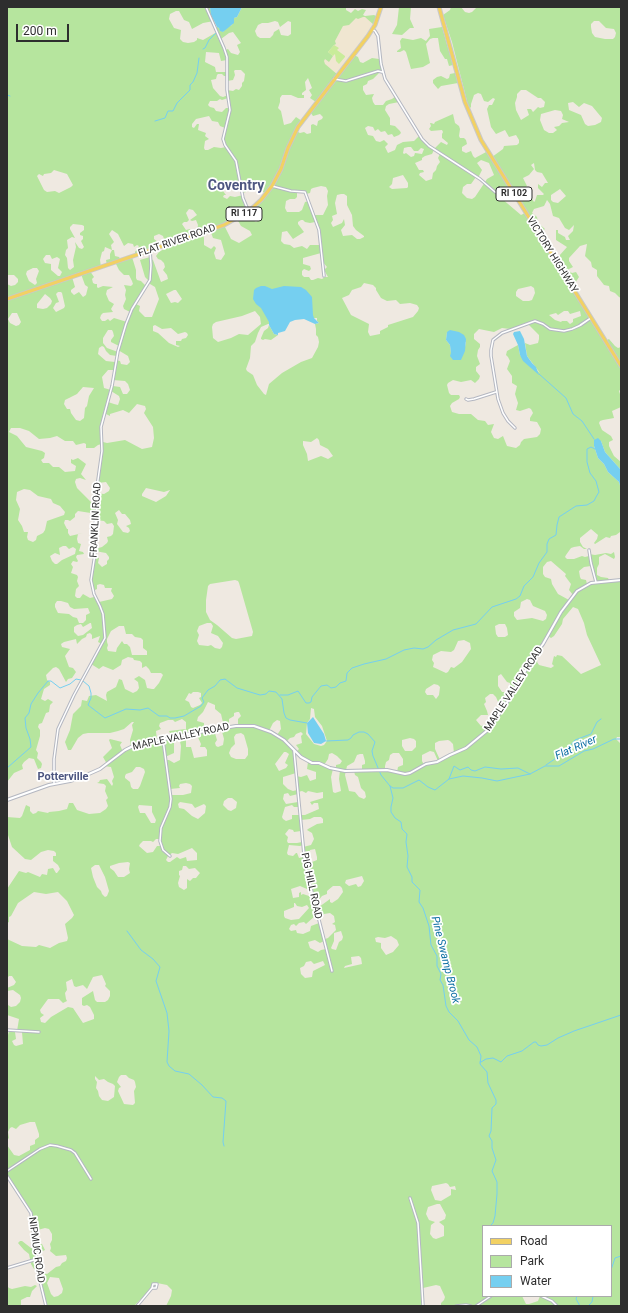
<!DOCTYPE html>
<html>
<head>
<meta charset="utf-8">
<style>
  body { margin:0 }
  #map { position:relative; width:628px; height:1313px; overflow:hidden; background:#efe9e1; font-family:Roboto,sans-serif }
  canvas { display:block }
  .frame { position:absolute; inset:0; border:8px solid #2e2e2e; pointer-events:none }
  .legend { position:absolute; left:482px; top:1225px; width:130px; height:72px; box-sizing:border-box; background:#fff; border:1px solid #ababab; margin:0; padding:5px 7px; list-style:none; font-size:12px; color:#2e2e2e }
  .legend li { display:flex; align-items:center; gap:8px; height:20px }
  .legend b { width:20px; border:1px solid #ababab }
  .scale { position:absolute; left:16px; top:24px; width:53px; height:18px; box-sizing:border-box; border:2px solid #2e2e2e; border-top:0; padding-left:5px; font-size:12px; line-height:14px; white-space:nowrap; color:#2e2e2e; -webkit-text-stroke:3px #fff; paint-order:stroke }
</style>
</head>
<body>
<div id="map">
<canvas width="628" height="1313"></canvas>
<div class="frame"></div>
<ul class="legend">
<li><b style="height:5px;background:#f2d163"></b>Road</li>
<li><b style="height:11px;background:#b6e59e"></b>Park</li>
<li><b style="height:11px;background:#75cff0"></b>Water</li>
</ul>
<div class="scale">200 m</div>
</div>
<script>
const context = document.querySelector('canvas').getContext('2d');
context.lineJoin = 'round';
function paint(path, color) { context.fillStyle = color; context.fill(path, 'evenodd'); }
const poly = rows => new Path2D(rows.map(r => 'M' + r).join(''));
function trace(path, color, width, dash) { context.strokeStyle = color; context.lineWidth = width; context.lineCap = dash ? 'butt' : 'round'; context.setLineDash(dash || []); context.stroke(path); }
function label(font, color, halo, rows, align = 'center') {
  context.font = font + ' Roboto,sans-serif'; context.lineWidth = 3.5; context.setLineDash([]); context.textBaseline = 'middle'; context.strokeStyle = halo; context.fillStyle = color; for (const [text, x, y, turn = 0] of rows) {
    context.save(); context.translate(x, y); context.rotate((+turn || 0) * Math.PI / 180); context.textAlign = isNaN(turn) ? turn : align; if (halo) context.strokeText(text, 0, 0); context.fillText(text, 0, 0); context.restore();
  }
}
paint(poly([
  [361,15,374,21,367,35,335,76,321,64,340,21]
]), '#f0e6d1');
paint(poly([
  [7,7,210,7,214,21,203,23,192,29,189,22,184,20,179,11,176,11,170,14,169,19,174,28,181,30,180,39,183,42,188,43,194,42,197,40,197,38,203,40,217,32,217,27,218,27,223,32,227,27,232,25,234,18,237,17,242,7,346,7,346,10,351,13,355,9,358,11,362,9,366,10,363,15,365,16,374,15,378,17,374,25,365,17,363,17,358,19,356,18,349,25,343,26,335,41,336,44,334,45,328,52,333,56,329,62,325,59,324,61,325,64,338,75,354,55,358,57,360,62,363,63,372,58,379,59,382,72,380,72,373,79,368,81,367,84,363,86,363,90,366,95,374,94,372,98,373,102,375,105,383,105,386,101,392,99,396,96,399,102,389,104,386,106,385,110,390,118,390,125,395,126,400,131,401,133,399,135,394,137,392,134,388,135,385,131,381,132,378,129,375,131,373,127,368,126,365,128,368,135,373,136,376,141,380,142,384,140,388,144,385,147,388,153,395,150,397,145,403,142,414,141,419,136,424,142,434,149,441,142,447,145,448,143,442,138,442,134,443,132,442,130,431,131,429,129,431,126,430,123,431,123,434,124,435,122,453,114,455,123,459,126,460,129,459,136,460,138,464,138,466,140,467,144,462,147,462,151,466,153,471,151,473,156,475,158,488,151,492,157,503,149,504,146,517,145,519,143,519,140,516,135,509,137,505,130,496,134,491,127,487,109,489,105,492,105,495,99,493,98,488,102,484,101,481,94,478,93,474,95,471,104,471,107,469,109,452,42,443,15,450,10,451,7,461,7,465,12,469,13,472,12,477,7,621,7,621,298,619,297,615,293,610,291,609,286,604,285,597,276,597,270,592,267,591,262,585,256,587,244,580,246,569,258,569,261,573,267,569,269,569,271,572,273,576,272,579,277,575,283,571,286,605,341,609,339,615,346,618,348,621,347,621,389,619,391,621,397,621,407,612,411,614,418,603,420,600,421,599,423,602,430,611,436,613,440,609,442,609,446,614,456,621,462,621,470,605,452,601,441,595,443,594,446,598,458,604,464,608,472,619,482,621,489,621,526,620,532,616,535,611,536,610,538,606,537,595,544,594,543,597,539,598,535,591,529,580,538,580,542,583,547,587,549,584,549,580,546,574,547,571,548,566,555,565,557,567,559,574,559,582,556,585,557,589,556,589,554,595,555,606,553,611,554,614,552,615,557,614,559,605,554,599,557,599,564,597,568,597,575,601,577,608,578,610,582,621,581,621,737,617,737,616,739,621,744,621,1306,441,1306,441,1303,444,1300,445,1297,440,1286,436,1285,423,1288,423,1306,166,1306,171,1296,172,1290,167,1285,157,1283,134,1306,46,1306,38,1274,40,1271,34,1269,31,1264,29,1254,24,1250,18,1243,20,1241,22,1241,31,1248,35,1249,35,1244,42,1244,45,1250,36,1254,38,1266,41,1268,40,1271,47,1274,56,1267,60,1266,62,1263,66,1261,67,1258,66,1255,56,1256,50,1251,51,1248,50,1244,52,1240,52,1234,49,1229,45,1228,34,1231,29,1209,7,1176,7,1145,14,1155,19,1156,30,1150,30,1146,35,1144,35,1140,39,1137,39,1134,35,1122,30,1122,20,1125,16,1129,12,1127,10,1128,8,1132,9,1138,7,1140,7,1039,9,1031,15,1032,16,1039,12,1041,14,1045,16,1046,23,1044,22,1032,17,1031,19,1019,7,1015,7,1006,8,1005,11,1007,16,1006,20,1002,21,998,20,995,13,990,7,991,7,988,14,985,16,982,12,976,9,976,7,978,7,939,22,946,36,947,39,945,50,948,59,943,67,941,68,938,65,924,72,918,74,915,67,901,58,892,46,894,34,892,18,903,11,916,9,917,9,922,7,923,7,889,19,871,26,873,28,872,40,877,42,874,47,875,48,869,53,868,56,873,57,873,60,869,58,865,53,861,53,856,56,856,56,853,54,851,48,850,41,852,31,860,25,859,12,847,7,832,7,817,20,818,22,816,26,805,30,807,30,811,33,814,36,813,38,811,48,813,49,812,59,811,67,809,69,803,73,803,77,810,89,814,100,813,106,809,108,806,106,800,108,798,105,791,106,786,104,784,97,783,99,782,100,780,107,779,112,786,113,784,112,781,114,777,111,767,104,766,107,764,103,757,112,748,109,740,110,739,122,742,120,745,123,752,131,747,130,740,133,730,132,725,134,722,132,722,124,729,118,731,110,733,88,733,83,734,78,738,71,750,68,750,65,742,70,730,73,714,81,706,82,700,87,701,89,696,96,695,107,701,106,695,107,692,116,687,119,679,122,680,125,689,133,693,137,691,139,688,138,682,134,679,139,676,145,680,147,688,152,689,154,689,159,683,163,675,161,673,151,673,149,669,146,666,142,668,142,663,140,661,134,660,133,658,128,657,122,660,121,665,113,670,103,666,99,669,91,664,102,644,98,642,100,636,92,639,92,635,90,633,87,634,86,637,82,639,77,644,76,639,64,642,61,644,62,647,70,649,65,656,69,667,73,668,76,672,72,678,68,679,66,682,59,669,56,667,53,668,46,675,47,680,50,682,50,685,44,689,41,699,45,701,48,699,53,702,50,705,49,712,46,713,42,723,39,724,38,727,40,730,40,736,36,750,38,753,37,758,41,762,42,764,41,768,38,769,34,759,29,758,24,762,22,765,23,769,14,773,7,782,7,284,11,286,15,285,18,282,18,279,14,275,7,275],
  [275,21,278,22,280,27,288,21,291,22,291,34,288,36,281,35,279,29,274,32,273,35,270,38,260,38,257,36,255,31,258,25,262,23,268,23],
  [594,21,599,21,606,28,614,29,616,33,615,37,613,39,605,39,595,37,592,33,591,27,591,24],
  [233,32,241,43,237,45,240,52,238,55,231,53,228,49,225,50,221,39,229,33],
  [206,52,219,53,221,61,227,60,227,72,216,72,215,67,205,62],
  [235,70,241,70,245,74,244,81,242,83,242,86,239,90,236,89,233,91,227,90,228,95,223,97,220,96,213,88,211,80,216,79,217,75,218,74,222,74,224,76,227,76,227,81,233,80,235,75,234,71],
  [308,78,312,88,309,90,312,95,310,98,316,102,310,112,313,116,320,114,323,117,322,119,318,121,317,126,313,124,311,125,311,133,307,134,304,132,300,133,296,131,302,121,296,117,291,123,284,125,281,111,278,108,280,102,280,98,282,95,291,95,298,98,304,98,304,95,302,95,302,93,306,90,305,82],
  [521,90,526,90,538,98,541,98,545,102,544,107,540,108,538,107,533,112,531,109,527,109,529,115,521,120,516,110,515,103,517,97,517,94],
  [228,98,230,108,226,108,222,112,216,111,214,108,210,107,208,105,210,101,217,101,220,99,222,100],
  [573,102,579,107,584,103,592,106,602,118,601,122,595,125,588,126,585,124,581,115,569,110,568,103],
  [555,110,561,111,563,115,562,119,569,122,562,123,559,126,554,127,557,130,553,133,549,133,544,130,540,120,541,114],
  [209,116,212,121,218,122,220,126,225,128,223,138,226,147,221,148,214,147,208,150,205,150,204,148,205,141,209,139,205,136,206,133,198,130,199,124,197,124,194,128,192,127,192,124,196,119],
  [408,147,411,147,414,151,418,151,421,148,424,149,422,154,415,153,414,156,411,157,406,153,404,154,403,153,404,148],
  [434,150,440,154,438,158,440,162,437,166,436,170,433,173,432,179,426,181,419,175,420,173,424,172,423,170,419,170,415,163,422,160,422,158,425,156,432,154],
  [481,160,489,163,494,175,487,179,475,197,472,199,467,198,462,193,463,187,467,184,471,184,476,177,478,178,482,170,477,163],
  [534,163,535,170,537,172,542,173,548,183,545,183,542,187,538,184,538,188,544,194,543,195,537,195,535,201,534,202,531,197,523,191,523,189,527,186,523,178,529,175,534,169,531,165],
  [54,170,67,174,73,185,71,187,59,193,55,191,47,192,44,190,37,176,39,174,43,176,44,174,51,173],
  [403,175,408,183,408,187,407,188,392,189,389,187,392,184,393,178],
  [229,182,236,185,240,184,242,193,246,192,246,188,256,185,260,186,263,192,266,194,255,207,262,213,262,218,256,222,249,218,247,213,249,211,243,195,235,197,230,196,227,199,223,197,224,195,226,195,223,191,224,185],
  [321,186,326,187,328,191,327,196,328,205,323,215,314,215,309,201,305,202,302,210,299,212,287,212,285,208,286,201,290,199,295,199,297,197,297,192,305,192,306,194,310,193,311,189,313,188],
  [560,189,566,196,558,203,553,202,551,200,551,195],
  [512,192,525,213,521,215,501,198,500,194],
  [341,194,344,194,347,196,347,205,352,215,353,226,356,230,364,236,364,237,360,239,357,239,352,235,343,236,341,230,345,225,344,219,342,223,333,227,331,223,333,220,332,216,337,214,335,203,337,195],
  [547,200,550,204,553,216,559,218,565,228,569,230,574,225,573,231,568,236,570,240,566,240,565,237,558,233,558,230,556,230,556,240,567,247,559,256,556,255,553,257,539,234,545,229,538,223,537,217,532,213,534,209,544,206],
  [189,209,193,210,197,215,190,220,192,221,196,220,198,225,197,230,198,233,192,236,190,229,186,230,182,224,184,222,187,222,189,220,186,213],
  [237,219,241,226,250,231,252,235,239,243,231,239,224,225],
  [301,220,303,220,305,222,310,223,315,222,319,231,320,245,310,245,307,249,302,246,294,248,290,245,284,244,281,241,282,232,287,231,293,239,304,232,298,224,298,222],
  [73,224,82,225,84,226,84,230,80,233,80,235,83,236,83,239,81,241,84,247,82,249,79,248,75,242,76,247,73,260,74,267,70,270,68,268,67,258,65,255,66,250,68,248,67,240,72,237,75,238,70,229,70,227],
  [112,230,118,234,124,246,128,243,133,244,134,247,137,245,139,246,135,252,135,255,159,247,158,242,154,239,154,236,159,234,163,236,166,245,164,246,164,249,159,252,156,256,158,259,161,260,164,263,165,267,163,270,167,275,168,279,161,282,153,260,151,259,150,257,140,260,145,277,150,282,150,284,155,287,159,299,152,317,145,317,139,311,140,306,136,304,147,287,141,281,137,280,136,278,136,270,132,257,121,260,119,257,115,256,114,250,112,250,111,245,114,242,109,234],
  [210,230,213,238,221,240,225,254,221,260,216,259,214,253,216,248,214,246,211,249,204,245,204,238,202,233],
  [105,247,112,250,110,254,110,259,106,260,107,265,115,262,119,270,124,275,129,275,132,281,133,284,131,286,124,285,126,290,125,295,126,299,123,306,124,309,130,312,127,322,114,318,110,321,108,319,105,321,102,321,100,318,101,315,103,313,113,312,111,309,114,304,109,301,106,294,107,290,113,287,103,286,98,288,97,287,97,284,95,284,93,283,92,279,94,277,90,271,101,267,100,260,102,252,104,251],
  [321,253,322,261,327,267,324,270,328,277,325,277,322,279,318,278,313,280,311,280,309,277,304,277,302,275,302,271,304,269,309,271,311,269,310,266,303,264,303,258],
  [46,255,50,255,52,259,57,257,60,259,58,268,62,272,60,276,58,276,51,270,51,264,45,263,43,259],
  [33,268,37,268,39,271,36,279,37,283,35,285,29,281,26,274,27,271],
  [81,274,85,285,88,287,86,295,83,297,79,292,74,295,71,292,71,290,75,287,72,277],
  [364,283,373,285,376,288,376,290,381,298,387,301,396,300,400,304,410,303,417,305,419,308,418,311,413,317,388,325,388,327,380,331,380,334,370,336,368,332,369,324,351,315,342,298,349,295,352,290,361,287],
  [531,286,534,288,535,293,532,300,529,301,523,301,516,296,516,292,518,289],
  [174,290,176,290,182,299,178,303,175,302,171,303,166,294],
  [58,292,61,292,62,293,65,306,64,308,56,312,53,308,56,303,59,302,56,294],
  [45,294,50,298,52,301,51,304,47,308,43,309,37,308,37,304],
  [255,311,260,317,261,324,248,335,239,334,231,338,218,342,213,338,212,327,213,324,216,322,242,316],
  [564,311,568,311,570,314,580,311,581,316,573,319,573,322,570,324,567,321,562,321,561,322,555,320,549,315,556,313,558,315],
  [12,313,17,313,21,322,19,325,16,326,10,323,8,319],
  [313,315,313,318,317,318,317,321,319,323,315,324,316,329,316,335,318,337,319,342,318,347,312,358,301,362,282,373,269,384,266,395,264,394,257,385,253,375,247,371,246,369,250,358,251,346,255,342,258,333,261,327,268,324],
  [527,323,539,335,539,339,538,343,530,345,525,343,527,356,540,373,520,355,518,345,507,351,506,355,508,357,510,361,507,369,512,376,512,383,517,386,515,394,518,403,516,410,520,411,529,408,531,409,533,413,530,418,530,421,537,422,541,429,540,434,537,437,524,439,521,442,520,445,516,448,507,446,503,436,498,439,494,438,491,432,494,424,488,425,485,421,478,420,471,414,459,414,452,412,450,406,452,403,459,399,460,397,459,395,451,395,449,393,447,385,448,383,453,380,461,382,471,380,475,383,479,379,480,376,476,371,476,367,480,364,477,356,478,350,480,347,480,344,474,339,474,334,479,329,494,332,502,328,510,329],
  [155,325,162,329,171,328,178,334,185,332,187,333,188,335,186,338,182,339,181,341,176,341,176,345,180,346,178,347,169,343,158,333,153,331,153,326],
  [108,330,112,330,113,332,114,336,111,340,111,342,119,346,118,350,128,356,130,362,127,365,121,364,120,361,116,360,115,362,106,361,98,354,99,348,102,346,104,347,106,351,110,355,117,356,118,352,107,348,103,343,103,338],
  [447,332,466,342,464,352,451,353,450,345,446,340],
  [108,370,115,370,113,380,125,381,128,384,130,390,127,394,123,394,120,387,113,386,111,390,104,388,102,377],
  [83,387,94,388,89,396,87,406,85,408,84,418,80,421,76,420,71,413,70,409,67,409,64,404,65,400,77,394],
  [111,391,119,396,120,399,118,405,114,404,108,402],
  [137,404,145,406,146,409,144,413,153,427,154,438,152,447,142,449,125,440,107,443,103,442,101,427,106,414,110,416,110,414,123,410,129,413],
  [11,428,20,428,29,431,39,439,50,438,57,436,65,441,73,441,76,445,84,443,86,444,86,448,94,448,98,445,102,444,98,483,106,482,110,488,109,491,104,494,97,493,96,502,91,502,77,488,75,482,76,479,80,478,86,480,81,474,86,464,78,458,73,460,71,459,71,463,76,466,75,471,65,472,59,467,53,467,49,463,43,463,41,460,44,458,45,453,42,451,26,447,17,436,9,432],
  [317,438,319,440,320,445,328,449,333,456,328,459,321,456,308,461,307,454,303,445,303,441,311,442],
  [146,488,164,492,170,490,166,496,156,502,142,496,142,494],
  [24,489,30,490,38,496,51,499,53,503,60,506,65,512,64,515,47,521,45,530,43,533,37,536,36,540,33,542,28,540,27,537,28,532,24,532,22,526,18,520,20,509,16,500,17,492],
  [119,510,122,514,125,514,130,520,131,524,126,526,129,528,130,531,128,533,123,532,117,524,118,520,115,513],
  [78,511,97,514,96,520,104,521,107,524,112,523,114,526,113,534,111,536,107,537,108,541,107,543,102,547,95,549,95,551,106,553,109,557,109,559,107,561,107,564,102,567,98,563,99,558,94,557,90,580,93,591,97,589,97,585,100,584,104,585,105,588,112,588,111,591,114,596,112,599,99,602,94,597,90,598,83,594,80,598,77,598,75,596,76,589,79,586,77,581,78,577,77,575,71,573,73,567,71,564,73,561,77,562,78,561,76,557,77,555,84,554,83,552,79,551,81,544,78,543,77,539,78,534,83,533,70,536,68,533,68,529,67,529,64,523,65,520,68,520,70,521,75,517,75,514],
  [63,546,66,546,69,549,73,547,76,549,75,554,62,560,57,564,55,564,52,561,50,556,55,553,60,555,59,548],
  [551,561,566,574,565,576,571,584,569,590,573,595,569,600,558,594,552,584,551,579,545,577,543,574,543,567,547,562],
  [591,566,596,582,587,584,586,580,581,579,580,577,579,571,584,567],
  [235,580,238,581,239,583,253,632,252,636,236,639,232,638,217,625,210,620,206,612,206,600,208,586,210,584],
  [527,599,530,600,533,606,545,611,547,615,546,619,543,621,532,618,517,620,514,616,514,612,520,608,521,602],
  [57,601,61,601,68,603,70,607,74,609,88,608,90,613,86,615,86,620,83,623,79,623,77,618,73,617,69,614,58,613,55,607,55,604],
  [573,607,578,609,584,623,587,635,601,665,581,674,562,656,557,655,556,657,554,656,552,664,554,666,551,668,539,665,537,662,538,659,534,656,548,636,551,638,554,636,562,624,563,619],
  [90,623,91,623,92,628,83,635,78,636,74,632,74,627,77,625,81,624,83,627],
  [207,623,211,623,213,626,211,633,218,636,223,643,222,647,220,649,215,648,211,645,208,646,199,645,197,641,199,635,197,631,199,626],
  [499,624,505,624,507,628,508,635,505,637,498,637,496,634,495,626],
  [119,626,124,626,126,634,132,634,135,637,141,638,143,640,143,648,147,651,147,655,132,655,130,647,127,644,124,644,122,641,117,648,116,652,108,651,107,648,108,645,107,642,107,639,111,631],
  [464,640,470,643,471,649,462,662,454,668,451,667,448,672,446,673,433,667,434,663,432,660,433,655,441,651,451,652,454,650,458,641],
  [501,674,507,682,510,683,510,690,513,693,510,697,505,692,502,692,498,686,498,676],
  [434,684,438,685,440,687,439,695,436,699,433,695,427,695,425,692,426,689],
  [193,692,198,692,201,693,201,697,199,698,202,703,200,705,193,708,191,707,189,702,185,700,189,693,191,694],
  [490,694,493,694,496,697,499,704,503,707,490,728,487,724,481,726,476,720,481,715,488,715,487,711,484,704,486,702,485,698],
  [208,702,215,705,215,709,221,714,224,727,221,728,224,739,223,745,218,747,216,746,215,743,217,740,214,730,204,732,204,723,197,721,198,717,203,712],
  [311,708,314,709,315,717,322,726,327,741,324,745,321,746,314,744,306,734,307,723,310,719],
  [237,712,239,712,241,716,238,719,238,726,229,727,229,719,234,716,234,713],
  [182,719,186,722,186,729,169,731,172,738,179,737,181,746,180,760,174,763,169,760,166,760,165,757,174,753,174,742,169,742,167,739,157,741,156,731,161,729,159,726,160,723,168,720,173,720,175,722],
  [277,720,280,721,281,729,277,735,269,731,273,723],
  [301,732,303,734,301,736,302,743,296,745,299,749,296,752,300,757,308,762,307,769,316,772,316,779,310,781,307,775,301,777,296,776,297,790,293,791,288,789,283,784,283,777,296,773,295,751,286,742,290,738,294,737,296,734],
  [196,733,201,744,200,747,205,747,207,750,207,756,194,758,191,747,186,747,186,735],
  [241,733,244,735,248,749,248,755,245,759,236,759,231,757,229,753,231,748,235,744,234,737,236,734],
  [410,738,414,739,416,741,416,747,412,751,405,751,402,746,402,740],
  [448,740,450,741,453,744,454,753,440,760,435,749,435,743,439,741],
  [430,751,434,752,438,761,424,765,422,761,422,755],
  [284,752,286,752,289,754,285,763,288,765,286,768,279,771,275,764],
  [332,753,337,756,342,761,340,764,336,765,336,769,340,770,339,779,341,791,335,793,333,792,331,777,333,769,324,765,328,759,329,754],
  [393,753,399,753,403,759,403,765,398,767,397,772,385,770,385,766,386,762,389,760,390,755],
  [360,754,363,754,365,761,365,764,362,765,362,770,354,771,355,775,358,777,361,788,365,792,366,797,364,799,359,797,355,792,349,791,345,775,347,766,354,762,357,755],
  [136,767,140,767,144,769,145,772,140,786,138,789,133,789,131,787,130,782,125,778,125,776,126,774,132,772],
  [186,783,190,784,192,786,191,793,183,795,171,795,170,789,180,788,179,786,180,784],
  [302,791,306,793,308,791,317,793,323,792,323,798,310,802,312,805,314,803,318,803,319,809,305,815,292,815,292,819,286,821,283,819,282,817,285,807,292,805,294,807,299,807,298,802,286,804,283,799,284,794,288,793,290,796,298,794,298,792],
  [228,798,232,798,237,802,236,808,231,811,228,810,223,805,224,801],
  [180,802,192,804,195,808,204,804,206,806,205,813,198,819,192,816,184,809,179,808,178,804],
  [139,805,152,806,152,812,156,820,155,823,151,823,145,813,140,813,138,807],
  [314,817,321,817,323,819,323,823,317,824,308,829,307,830,312,833,314,839,311,845,303,847,304,857,308,856,310,850,315,849,317,857,317,860,312,862,305,862,304,857,299,858,297,853,296,853,293,856,288,855,287,853,289,845,300,846,303,845,302,842,297,843,288,843,287,841,288,837,285,834,289,829,293,830,294,832,301,831,301,820,310,819],
  [156,839,160,839,161,846,157,846,153,852,147,853,139,846,140,844,143,841,151,841,153,842],
  [192,848,197,853,197,860,187,861,186,857,180,859,177,857,170,862,168,862,166,860,168,856,172,853,178,854],
  [128,862,130,863,129,869,130,873,124,877,118,877,114,871,110,868,110,866,119,863],
  [95,865,99,865,105,877,109,891,107,896,105,897,102,894,101,891,97,887,93,877,91,868],
  [183,866,186,866,189,869,195,868,200,873,196,878,193,878,190,881,187,879,187,888,184,890,179,887,178,883,180,876,179,875,179,871,182,870],
  [362,876,364,881,361,886,358,887,356,884,349,886,345,883,346,880],
  [300,886,307,889,310,888,312,896,309,896,303,894,301,895,301,892,299,893,299,897,293,898,291,889],
  [333,886,340,886,342,888,343,892,338,899,332,903,330,902,330,899,319,907,315,907,314,902,318,901,322,896,327,894,327,891],
  [294,903,295,903,297,906,302,907,307,905,309,908,299,919,291,920,285,918,284,916,284,911,294,907],
  [330,913,334,916,335,922,332,924,335,925,336,930,328,938,325,939,324,939,319,923,311,926,310,931,303,934,297,933,296,930,291,931,289,929,291,925,294,924,296,926,299,923,304,922,306,924,315,916,317,915,318,917,321,917,324,914],
  [341,931,343,937,342,940,339,942,336,950,332,949,331,948,334,941,334,933],
  [391,936,397,940,399,945,393,952,386,955,381,948,381,943,376,942,375,938,378,937,385,938],
  [315,940,320,943,324,941,326,949,321,950,318,952,310,948,308,942],
  [359,956,361,958,362,964,344,968,345,966,352,964,351,957],
  [311,961,314,964,323,961,325,965,313,971,312,977,305,978,301,974,300,968,304,966,306,962],
  [102,975,106,984,105,986,110,991,110,996,108,1000,105,1002,97,1002,95,1000,93,991,82,998,82,1005,84,1006,87,1005,90,1007,94,1015,94,1019,83,1023,73,1008,68,1007,51,1017,45,1023,41,1022,40,1018,44,1015,41,1013,40,1010,48,999,59,999,63,1003,67,1001,66,999,65,993,67,990,66,982,72,979,74,986,76,987,83,985,87,989,93,977],
  [121,1075,126,1075,129,1078,134,1080,135,1082,136,1087,134,1091,135,1103,133,1105,124,1104,118,1091,119,1088,121,1087,117,1082,119,1077],
  [95,1076,99,1080,104,1079,108,1082,113,1084,115,1086,114,1097,108,1101,102,1100,99,1096,98,1091,96,1088,97,1082,95,1079],
  [446,1183,448,1184,450,1187,455,1186,456,1190,451,1189,451,1195,441,1201,435,1200,431,1190,432,1186],
  [437,1204,440,1204,446,1215,445,1219,439,1222,444,1226,444,1236,436,1239,433,1238,430,1234,431,1225,435,1222,429,1220,426,1214,428,1207],
  [483,1226,611,1226,611,1296,540,1296,538,1301,529,1304,526,1304,522,1296,483,1296],
  [50,1277,59,1278,63,1289,62,1293,58,1296,54,1297,51,1294,47,1283],
  [399,7,411,7,410,19,414,28,410,28,402,35,392,34,397,25],
  [442,27,453,65,449,66,447,59,445,59,440,51,438,38,433,38,430,39,426,44,430,63,423,67,411,69,406,52,404,50,400,52,397,52,397,51,401,48,400,41,402,38,413,40,421,38,426,41,430,36,429,29],
  [455,73,458,83,441,86,438,89,433,83,433,80,437,77,441,76,447,79,449,78,450,74],
  [269,325,274,334,278,335,271,340,265,339,263,340,261,339,261,338,264,331,268,328],
  [35,1285,37,1286,32,1291,30,1297,27,1297,21,1300,21,1306,7,1306,7,1286,9,1288,12,1289,25,1286,31,1287]
]), '#b6e59e');
paint(poly([
  [334,45,339,48,337,50,345,56,345,57,339,64,336,61,335,54,333,56,328,52]
]), '#c9ec9a');
paint(poly([
  [210,7,242,7,237,17,234,18,234,23,223,32,220,31,219,28,217,27,211,15],
  [261,286,265,286,272,289,284,286,301,287,306,290,312,297,313,315,314,318,319,323,315,324,304,319,295,320,290,322,285,331,278,333,278,335,274,334,269,325,269,322,261,308,256,304,253,299,254,290,256,288],
  [450,330,459,332,464,335,466,339,465,351,461,360,453,360,450,356,451,353,450,345,446,340,447,332],
  [520,331,524,339,527,356,532,363,536,367,539,375,523,361,520,355,518,345,513,334,514,332],
  [598,438,601,441,605,452,621,470,621,489,619,482,608,472,604,464,598,458,594,446,594,440],
  [313,717,324,734,326,741,321,744,314,743,308,733,307,723]
]), '#75cff0');
trace(poly([
  [203,49,205,48,209,40,216,33],
  [7,95,10,96],
  [155,121,165,118,168,111,173,111,177,103,190,90,190,85,193,82,197,73,199,58],
  [539,374,566,398,573,414,582,421,594,439],
  [83,681,89,686,91,693,91,698,88,705,105,718,126,709,140,710,148,708,159,716,167,716,170,718,175,718,184,716,201,706,204,702,202,698,208,690,215,686,220,680,225,679,237,688,260,695,266,694,269,691,276,692,282,699,284,713,286,718,290,720,307,723],
  [280,695,288,695,298,691,306,703,309,703,311,702,312,697,321,686,327,685,331,688,336,687,340,683,346,681,347,673,352,668,364,664,386,659,404,650,414,648,423,649,428,647,436,640,453,630,476,624,492,607,516,599,520,596,524,586,533,577,539,563,547,552,547,544,549,539,556,535,557,525,559,517,576,506,587,505,594,501,596,497,599,492,596,481,590,473,587,462,587,449,591,447,595,449],
  [326,741,348,740,351,738,353,735,359,732,364,732,368,734,375,742,372,751,373,756,381,775,390,786,393,788,403,788,419,780,428,787,435,790,449,779,463,776,482,778,497,781,530,774,545,766,559,766,584,751,593,749,614,739,621,739],
  [546,765,565,752,575,740,591,734,597,722,601,719],
  [7,768,31,747,30,739,26,728,25,718,29,713,31,704,38,693,48,681,51,681,60,688,70,684,76,679,81,680],
  [449,779,454,766,460,770,468,767,471,770,475,771,485,767,501,769,518,768,530,774],
  [390,786,393,798,391,807,391,812,395,818,401,822,402,829,407,834,406,842,408,856,407,867,412,877,412,882,420,890,419,902,423,908,429,926,431,945,437,956,437,966,441,974,440,980,443,985,446,1006,449,1012,458,1021,469,1040,477,1047,481,1056,480,1064,487,1072,488,1083,496,1100,496,1104,492,1108,491,1131,489,1136,492,1141,492,1148,496,1160,492,1171,497,1182,497,1194,495,1216,493,1223,490,1226],
  [127,931,141,950,153,959,160,967,156,981,167,1013,169,1031,167,1062,169,1066,175,1071,189,1074,202,1085,213,1097,222,1098,226,1101,223,1142,224,1146],
  [480,1062,481,1062,486,1059,493,1058,501,1062,507,1056,522,1051,534,1042,536,1042,538,1045,541,1046,547,1045,558,1038,574,1031,621,1015],
  [611,1270,615,1258,621,1256],
  [577,1296,576,1299,580,1306],
  [588,1306,592,1302,593,1296]
]), '#75cff0', 1);
const minor = poly([
  [206,7,224,48,227,57,227,90,230,110,223,139,225,145,236,161,243,198,248,210],
  [372,29,375,31,378,36,381,64,385,79,422,139,429,146,480,179,495,192,502,194,512,191],
  [334,79,346,81,378,71,382,72],
  [272,186,291,191,305,192,319,230,324,276],
  [580,325,589,319],
  [466,399,468,400,474,399,496,392],
  [515,428,508,421,503,413,498,399,491,356,491,350,493,340,502,333,535,321,543,324,550,329,564,331,572,329,581,325,591,318],
  [589,550,591,563,596,582],
  [163,740,171,799,170,807,161,828,160,841,163,850,170,856],
  [294,751,305,865,332,971],
  [54,783,54,759,58,729,74,695,105,638,103,614,100,606,94,594,91,580,95,554,93,531,97,515,96,494,102,451,101,427,112,386,118,351,126,324,132,309,150,280,151,265,150,250],
  [7,1030,39,1032],
  [7,1171,40,1149,50,1145,57,1146,71,1150,75,1153,91,1179],
  [7,1176,31,1213,39,1277,46,1306],
  [410,1198,418,1223,423,1306],
  [7,1268,37,1259],
  [541,1296,552,1301,557,1306],
  [137,1306,152,1288,153,1284,157,1284,156,1288,152,1288],
  [456,1306,466,1305,471,1306],
  [476,1306,491,1296]
]);
const tertiary = poly([
  [7,800,49,785,70,781,82,777,100,769,125,750,135,745,194,733,236,726,254,726,271,732,284,740,301,757,312,763,319,763,330,768,345,771,387,770,405,774,410,773,426,764,437,762,450,755,466,748,489,729,512,695,531,660,543,644,561,612,577,591,591,583,621,580]
]);
const primary = poly([
  [439,7,465,102,481,140,621,366],
  [7,299,224,225,249,211,261,200,272,186,281,169,288,148,298,127,368,36,375,25,381,7]
]);
trace(minor, '#b4b7c1', 3.5);
trace(tertiary, '#b4b7c1', 4);
trace(primary, '#c9c9c9', 5);
trace(minor, '#fff', 1.5);
trace(tertiary, '#fff', 2);
trace(primary, '#f2d163', 3);
for (const [x, y, w] of [
  [514,194,36],
  [244,214,36]
]) { const box = new Path2D(); box.roundRect(x - w / 2, y - 7, w, 14, 3); context.fillStyle = '#fff'; context.fill(box); trace(box, '#2e2e2e', 1); }
label('bold 9px', '#2e2e2e', null, [
  ["RI 102",514,194],
  ["RI 117",244,214]
]);
label('10px', '#2e2e2e', '#fff', [
  ["FLAT RIVER ROAD",177,241,-19],
  ["VICTORY HIGHWAY",552,255,58],
  ["FRANKLIN ROAD",96,520,-87],
  ["MAPLE VALLEY ROAD",514,689,-57],
  ["MAPLE VALLEY ROAD",181,737,-12],
  ["PIG HILL ROAD",311,886,78],
  ["NIPMUC ROAD",36,1250,82]
]);
label('italic 11px', '#0d6fa3', '#fff', [
  ["Flat River",576,748,-24],
  ["Pine Swamp Brook",445,960,76]
]);
label('bold 11px', '#4d5680', '#fff', [
  ["Potterville",63,777]
]);
label('bold 14px', '#4d5680', '#fff', [
  ["Coventry",236,186]
]);
</script>
</body>
</html>
